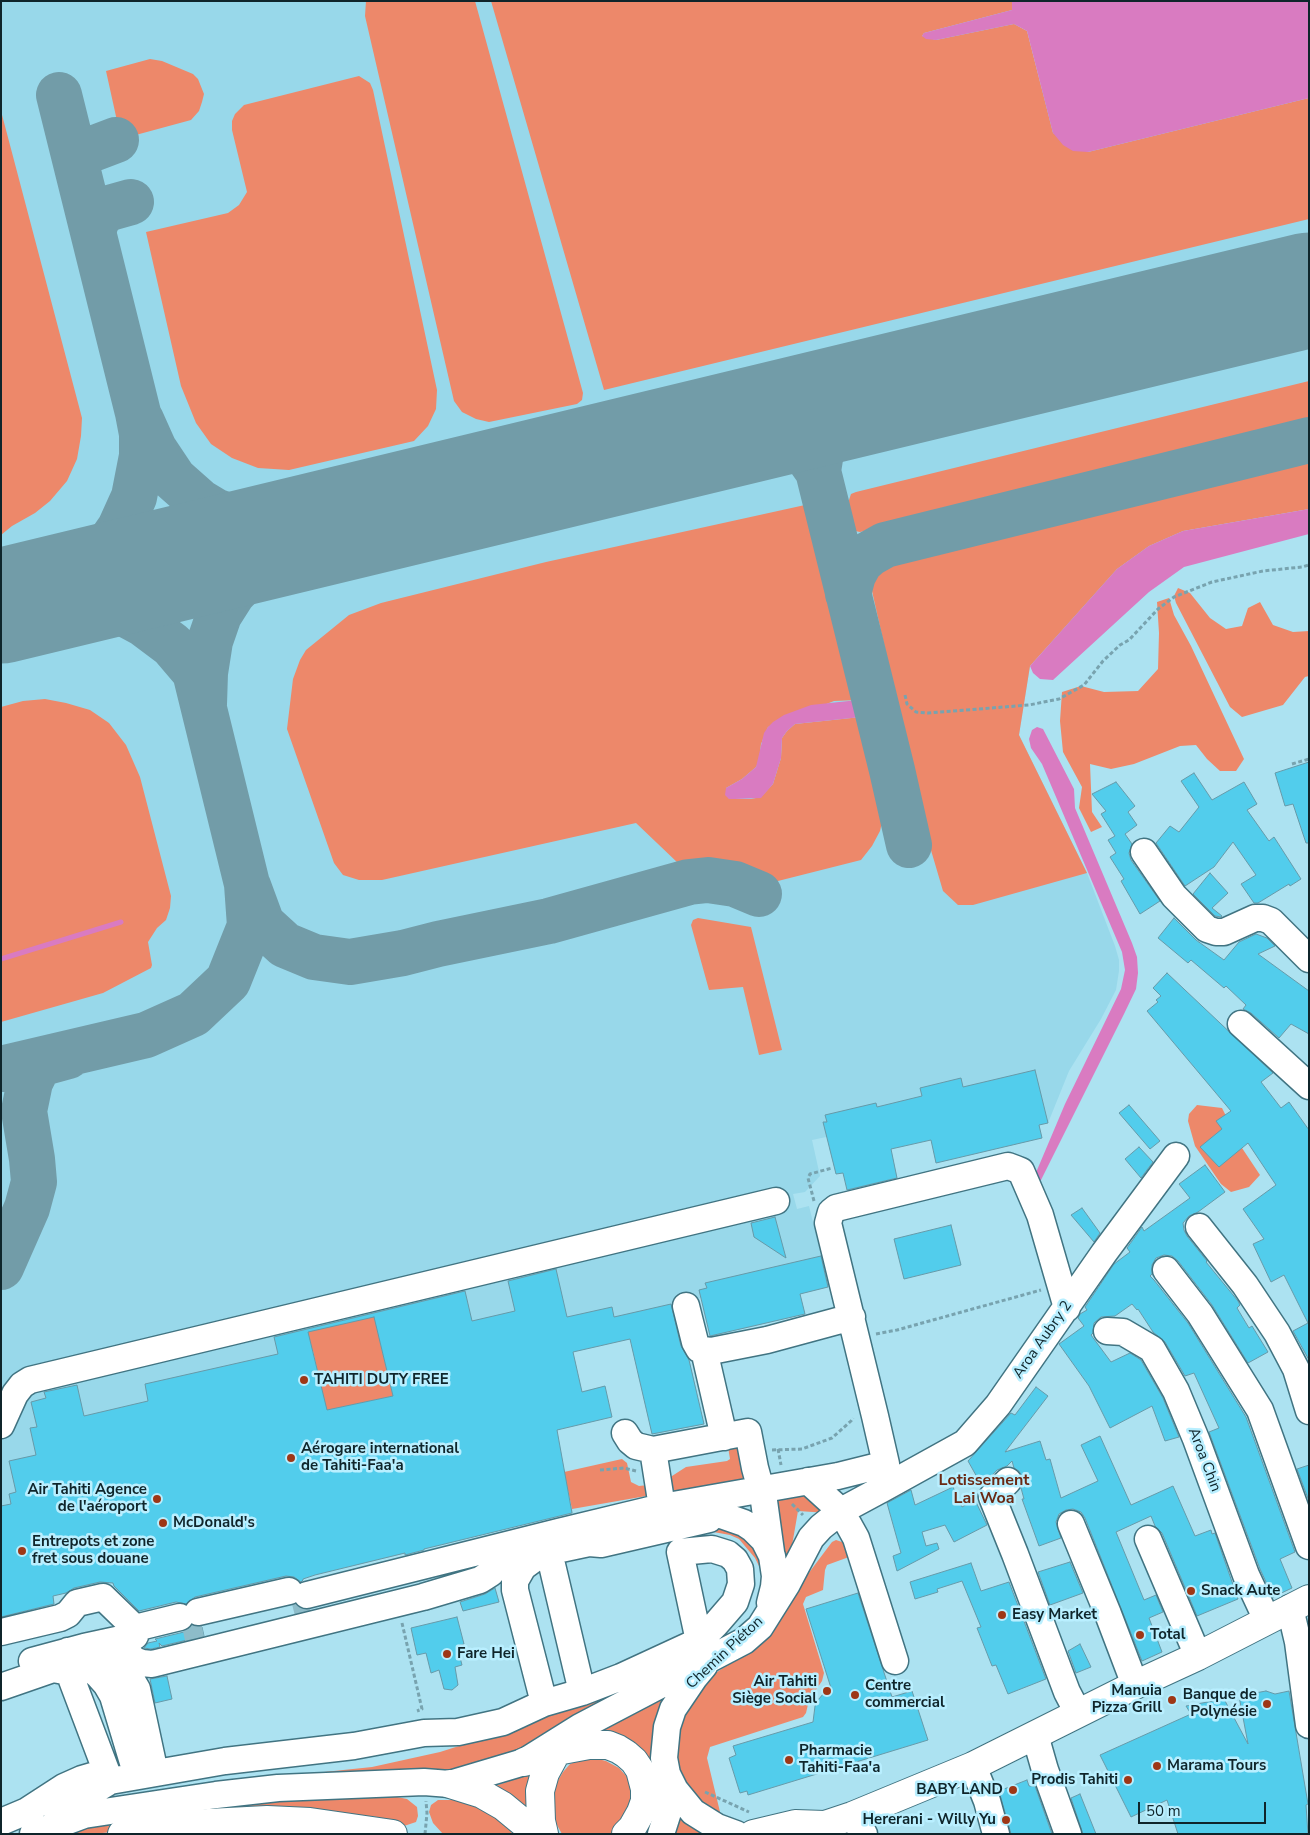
<!DOCTYPE html>
<html>
<head>
<meta charset="utf-8">
<style>
  body { margin:0 }
  #map { position:relative; width:1310px; height:1835px; overflow:hidden; background:#ace2f1; font-family:"Nunito Sans",sans-serif }
  canvas { display:block }
  .frame { position:absolute; inset:0; border:2px solid #0f252b; pointer-events:none }
  .scale { position:absolute; left:1138px; top:1802px; width:128px; height:22px; box-sizing:border-box; border:2px solid #0f252b; border-top:0; padding-left:6px; font-size:15px; line-height:18px; white-space:nowrap; color:#0f252b; -webkit-text-stroke:4px #b9efff; paint-order:stroke }
</style>
</head>
<body>
<div id="map">
<canvas width="1310" height="1835"></canvas>
<div class="frame"></div>
<div class="scale">50 m</div>
</div>
<script>
const context = document.querySelector('canvas').getContext('2d');
context.lineJoin = 'round';
function paint(path, color) { context.fillStyle = color; context.fill(path, 'evenodd'); }
const poly = rows => new Path2D(rows.map(r => 'M' + r).join(''));
function trace(path, color, width, dash) { context.strokeStyle = color; context.lineWidth = width; context.lineCap = dash ? 'butt' : 'round'; context.setLineDash(dash || []); context.stroke(path); }
function label(font, color, halo, rows, align = 'center') {
  context.font = font + ' "Nunito Sans",sans-serif'; context.lineWidth = 5; context.setLineDash([]); context.textBaseline = 'middle'; context.strokeStyle = halo; context.fillStyle = color; for (const [text, x, y, turn = 0] of rows) {
    context.save(); context.translate(x, y); context.rotate((+turn || 0) * Math.PI / 180); context.textAlign = isNaN(turn) ? turn : align; if (halo) context.strokeText(text, 0, 0); context.fillText(text, 0, 0); context.restore();
  }
}
paint(poly([
  [1,1,1012,1,1012,10,1063,145,1309,98,1309,509,1183,531,1044,650,1030,666,1019,735,1087,873,1115,946,1119,960,1119,971,1116,990,1101,1019,1069,1071,1048,1123,1039,1125,1042,1138,936,1163,931,1140,890,1146,898,1180,848,1192,844,1175,853,1170,836,1174,829,1148,834,1147,831,1136,812,1140,820,1176,805,1192,793,1194,797,1209,809,1206,829,1287,800,1294,805,1314,722,1334,722,1336,711,1339,701,1298,677,1303,704,1424,652,1435,630,1339,573,1352,582,1391,605,1386,612,1417,565,1428,549,1428,561,1455,573,1513,315,1575,137,1621,121,1605,112,1583,53,1596,55,1609,1,1621]
]), '#98d8ea');
paint(poly([
  [366,1,475,1,583,393,582,400,577,404,489,422,476,419,462,412,454,401,365,16],
  [491,1,1012,1,1012,10,924,33,922,36,936,40,1014,24,1027,31,1053,133,1088,152,1309,98,1309,219,604,390],
  [150,59,162,61,193,74,198,79,204,94,202,102,199,111,191,120,121,139,106,71],
  [359,76,370,83,373,90,437,390,436,409,428,426,414,441,289,470,258,468,232,458,211,444,196,423,181,386,146,232,228,213,239,205,247,192,232,130,232,121,235,114,244,105],
  [1,111,82,418,81,436,77,459,67,481,50,501,35,513,12,526,1,535],
  [1309,381,1309,420,860,532,855,531,853,528,848,503,851,494,856,492],
  [1309,460,1309,509,1183,531,1149,546,1117,569,1030,666,1019,735,1087,873,973,905,958,905,943,891,928,840,872,591,872,583,876,572,884,564],
  [805,505,858,700,834,701,768,727,761,744,759,761,756,767,742,779,726,788,729,799,751,799,761,797,773,784,781,758,782,738,787,731,795,724,861,717,882,805,883,818,880,831,872,846,861,860,770,883,730,870,679,864,636,823,382,880,359,880,343,875,334,863,287,729,293,679,300,660,306,650,349,615,381,603,546,562],
  [1178,588,1190,593,1210,618,1226,629,1242,626,1248,608,1260,602,1273,625,1293,632,1309,631,1309,676,1305,677,1283,705,1242,717,1230,707,1176,603,1174,596],
  [1169,598,1174,615,1191,646,1244,759,1236,771,1220,771,1207,759,1196,745,1180,746,1134,764,1111,769,1090,764,1092,812,1102,827,1091,832,1079,808,1082,787,1063,752,1060,721,1062,692,1081,686,1104,692,1138,691,1158,669,1159,633,1157,602],
  [45,699,66,703,90,710,109,723,126,745,140,777,171,896,170,908,166,920,157,928,148,942,152,965,151,968,103,993,1,1022,1,707,23,701],
  [698,918,751,927,782,1050,759,1055,743,987,709,990,691,925,693,920],
  [1197,1105,1222,1108,1242,1148,1260,1175,1249,1187,1231,1192,1221,1184,1195,1146,1188,1121,1189,1114],
  [385,1314,380,1342,393,1396,323,1411,322,1390,313,1351,296,1334],
  [728,1447,738,1447,749,1483,674,1501,669,1479,672,1476,686,1467,727,1461,730,1459],
  [622,1459,627,1463,631,1482,639,1486,648,1485,652,1495,572,1509,564,1472],
  [803,1493,828,1513,798,1511,790,1557,785,1561,775,1503,778,1500],
  [706,1525,720,1526,741,1535,759,1555,765,1567,768,1580,768,1592,762,1614,750,1635,733,1647,488,1769,467,1777,448,1781,420,1783,289,1784,237,1790,158,1802,156,1797,286,1776,372,1767,440,1752,529,1724,589,1698,651,1678,692,1661,746,1630,758,1612,764,1593,761,1570,755,1558,739,1539,730,1535,708,1531,670,1536,669,1533],
  [836,1540,842,1542,847,1546,849,1557,827,1565,825,1570,823,1590,806,1597,803,1604,824,1673,822,1681,809,1700,806,1713,803,1717,710,1747,707,1758,720,1812,718,1817,680,1788,674,1745,685,1713,704,1684,717,1672,742,1656,757,1642,832,1542],
  [677,1689,657,1834,637,1834,650,1789,583,1735],
  [594,1758,606,1761,619,1768,629,1779,634,1806,616,1834,562,1834,553,1818,554,1795,557,1782,563,1772,570,1764,582,1759],
  [537,1771,535,1827,484,1790],
  [310,1796,397,1797,407,1799,417,1807,418,1816,416,1822,404,1826,394,1825,377,1817,370,1816,195,1824,92,1834,68,1834,91,1825,147,1814],
  [438,1800,455,1800,470,1804,491,1814,511,1830,512,1834,443,1834,433,1823,429,1812,431,1805],
  [678,1815,696,1830,702,1834,670,1834]
]), '#ed886a');
paint(poly([
  [1012,1,1309,1,1309,98,1088,152,1073,151,1063,145,1053,133,1027,31,1014,24,936,40,926,39,922,36,924,33,1012,10],
  [1309,509,1309,534,1184,567,1149,592,1053,680,1040,679,1033,673,1030,666,1117,569,1149,546,1183,531],
  [858,700,861,717,795,724,787,731,782,738,781,758,773,784,761,798,735,799,729,799,725,795,726,788,742,779,756,767,764,733,768,727,773,722,784,715,811,705],
  [1037,727,1043,729,1074,789,1075,808,1132,943,1137,957,1138,973,1136,989,1124,1014,1037,1188,1032,1182,1065,1104,1121,989,1125,970,1122,952,1042,764,1031,748,1029,739,1032,730]
]), '#d97bc1');
trace(poly([
  [1,959,121,922]
]), '#d97bc1', 5);
trace(poly([
  [77,163,87,151,116,140],
  [94,230,96,220,106,209,131,202],
  [1307,291,1309,291],
  [872,396,847,411,829,431,822,446,818,471,892,770,909,845],
  [141,420,154,449,174,479,200,502,215,511,247,523,288,526,329,526],
  [751,426,781,433,790,438,804,451,818,471],
  [55,593,99,554,111,541,120,528,134,497,142,456,142,434,138,413,59,95],
  [848,594,853,575,860,562,869,554,885,545,1309,440],
  [204,704,205,673,210,641,219,615,233,593,272,553,325,528],
  [248,886,262,924,285,945,314,957,350,962,403,953,438,944,549,921,689,882,708,880,735,884,759,894],
  [1,1069,146,1035,193,1014,228,981,250,926,247,884,195,672,172,645,144,624,118,610,55,593],
  [1,1267,27,1208,34,1182,32,1159,24,1111,30,1082,39,1064,68,1056]
]), '#729ca8', 46);
trace(poly([
  [1,606,1309,290]
]), '#729ca8', 115);
const building = poly([
  [1309,762,1309,843,1306,843,1293,804,1285,806,1275,773,1309,762],
  [1194,773,1212,800,1244,782,1257,804,1247,810,1269,841,1274,837,1301,879,1290,886,1289,884,1258,903,1254,903,1241,884,1256,875,1233,842,1214,867,1185,886,1156,843,1170,826,1179,832,1199,807,1181,781,1194,773],
  [1116,782,1135,806,1128,812,1137,825,1125,834,1132,844,1129,853,1131,860,1160,901,1140,914,1121,881,1124,879,1110,857,1116,853,1108,840,1115,836,1101,814,1106,811,1092,794,1116,782],
  [1210,873,1228,893,1212,908,1222,916,1221,917,1215,916,1193,894,1210,873],
  [1174,918,1196,940,1224,960,1239,942,1256,934,1267,938,1275,946,1258,954,1309,991,1309,1034,1291,1024,1279,1038,1251,1013,1243,1009,1246,1005,1226,986,1224,988,1191,960,1188,963,1158,938,1174,918],
  [1167,973,1273,1073,1261,1082,1281,1108,1289,1102,1309,1130,1309,1360,1293,1331,1308,1323,1284,1275,1271,1282,1253,1244,1264,1239,1243,1209,1276,1185,1248,1143,1219,1167,1200,1147,1222,1129,1216,1121,1231,1111,1147,1011,1158,1002,1156,1000,1161,996,1153,988,1167,973],
  [1035,1070,1048,1123,1039,1125,1042,1138,936,1163,931,1140,891,1149,897,1178,847,1190,843,1173,836,1174,823,1122,827,1122,825,1115,876,1103,877,1107,922,1096,920,1088,961,1078,963,1087,1035,1070],
  [1129,1105,1160,1141,1150,1149,1119,1113,1129,1105],
  [1139,1147,1153,1162,1141,1178,1125,1159,1139,1147],
  [1205,1165,1225,1192,1198,1212,1189,1216,1183,1223,1184,1230,1187,1236,1207,1261,1206,1262,1238,1301,1240,1305,1237,1308,1249,1328,1252,1326,1268,1352,1248,1363,1212,1305,1178,1261,1172,1256,1164,1255,1156,1258,1152,1265,1152,1274,1150,1276,1154,1280,1188,1323,1246,1417,1295,1552,1280,1559,1292,1588,1273,1597,1260,1569,1209,1432,1219,1428,1194,1373,1185,1376,1165,1342,1153,1332,1138,1309,1137,1310,1132,1304,1115,1316,1101,1317,1094,1323,1093,1333,1091,1335,1111,1362,1130,1353,1141,1360,1163,1398,1179,1437,1165,1441,1152,1406,1110,1428,1089,1386,1059,1344,1084,1326,1078,1318,1080,1314,1087,1310,1085,1307,1114,1264,1130,1252,1127,1248,1142,1227,1144,1231,1190,1198,1179,1184,1205,1165],
  [1082,1208,1100,1233,1094,1242,1071,1215,1082,1208],
  [775,1217,786,1258,754,1237,751,1223,775,1217],
  [951,1225,961,1265,904,1279,894,1239,951,1225],
  [821,1256,828,1287,800,1294,805,1314,710,1336,699,1290,707,1288,705,1283,821,1256],
  [556,1269,567,1317,612,1307,614,1317,671,1304,681,1346,689,1360,704,1424,652,1434,630,1339,573,1352,582,1392,605,1386,612,1417,557,1430,572,1513,424,1549,424,1550,405,1555,405,1553,315,1575,303,1579,303,1580,301,1582,294,1577,286,1576,195,1597,186,1604,176,1602,139,1611,114,1586,113,1583,100,1582,74,1588,66,1593,53,1596,54,1604,1,1617,1,1506,11,1504,9,1494,16,1492,9,1461,36,1455,30,1428,37,1427,31,1402,46,1398,44,1392,77,1385,84,1416,148,1401,145,1384,278,1354,274,1337,465,1291,472,1321,515,1311,508,1281,556,1269],
  [374,1317,393,1396,327,1410,308,1332,374,1317],
  [1036,1387,1048,1396,1005,1452,1040,1441,1046,1460,1050,1459,1061,1498,1098,1481,1081,1445,1100,1436,1131,1505,1173,1486,1195,1536,1211,1530,1212,1534,1215,1533,1238,1599,1197,1616,1162,1533,1155,1526,1151,1516,1116,1532,1144,1600,1156,1595,1163,1612,1149,1618,1162,1652,1142,1661,1085,1518,1081,1512,1073,1509,1066,1510,1059,1514,1056,1522,1061,1538,1039,1546,1022,1499,1024,1499,1021,1488,1022,1477,1019,1471,1014,1468,1012,1461,1007,1466,997,1470,982,1486,968,1461,1011,1413,1015,1415,1036,1387],
  [1309,1465,1309,1501,1297,1469,1309,1465],
  [953,1487,962,1507,975,1500,987,1525,954,1542,945,1525,922,1532,926,1546,937,1543,939,1549,897,1571,893,1556,901,1553,887,1503,911,1490,915,1505,953,1487],
  [1070,1562,1083,1593,1050,1605,1038,1572,1070,1562],
  [971,1563,981,1591,1009,1582,1046,1679,1008,1694,996,1665,992,1666,977,1628,981,1627,962,1581,937,1589,938,1592,915,1599,910,1582,971,1563],
  [495,1588,499,1602,463,1611,460,1602,485,1594,495,1588],
  [858,1593,892,1697,912,1691,928,1740,748,1795,747,1791,740,1793,729,1758,736,1755,733,1746,813,1722,815,1706,818,1700,824,1693,831,1688,806,1609,858,1593],
  [457,1617,464,1644,457,1646,462,1665,455,1667,458,1685,452,1690,444,1689,439,1670,431,1673,426,1653,417,1655,411,1628,457,1617],
  [192,1625,202,1627,204,1636,162,1646,159,1643,160,1647,151,1649,144,1648,148,1643,157,1641,155,1639,184,1632,192,1625],
  [1080,1644,1091,1667,1076,1673,1068,1651,1080,1644],
  [167,1676,172,1699,155,1703,150,1679,167,1676],
  [1266,1691,1275,1694,1289,1691,1308,1804,1306,1805,1308,1834,1178,1834,1167,1800,1131,1817,1100,1755,1191,1714,1186,1706,1224,1699,1248,1744,1239,1696,1266,1691],
  [1027,1780,1029,1786,1035,1786,1052,1834,1011,1834,999,1791,1027,1780],
  [1080,1794,1096,1834,1083,1834,1071,1798,1080,1794]
]);
paint(building, '#52cdec');
trace(building, '#669aa9', 1);
trace(poly([
  [292,1604,308,1600],
  [183,1631,202,1627]
]), '#8dbcc9', 26, [26, 13]);
const minor = poly([
  [1144,852,1174,896,1207,929,1216,932,1224,932,1255,918,1263,918,1271,921,1309,959],
  [1241,1024,1309,1086],
  [1199,1227,1245,1285,1277,1333,1296,1369,1309,1411],
  [1166,1270,1200,1314,1260,1410,1309,1546],
  [686,1306,695,1342,699,1349,711,1351,767,1340,852,1317],
  [1107,1331,1123,1332,1152,1349,1176,1391,1196,1439,1246,1575,1267,1620],
  [704,1350,724,1437],
  [1,1425,15,1394,22,1385,30,1380,776,1201],
  [625,1433,630,1441,636,1446,653,1450,748,1432,755,1468,764,1501,771,1552],
  [653,1450,662,1507,838,1476,886,1464],
  [808,1481,841,1511,856,1538,895,1661],
  [1008,1481,992,1497,1015,1554,1067,1692,1078,1713],
  [880,1490,965,1443,998,1405,1104,1253,1176,1156],
  [1071,1524,1108,1614,1135,1685],
  [1148,1539,1198,1656],
  [549,1552,582,1692],
  [307,1595,558,1532,662,1507,705,1511,724,1516,744,1523,753,1529,764,1540,772,1556,775,1576,774,1587,770,1603],
  [1290,1608,1298,1642,1309,1725],
  [198,1612,289,1591],
  [1,1632,60,1618,68,1614,77,1603,103,1597,135,1628,180,1617],
  [118,1640,134,1660,142,1663,152,1664,423,1597,480,1580,491,1573,496,1567,500,1555,519,1544],
  [68,1651,98,1675,106,1684,113,1696,137,1776],
  [107,1652,127,1672,137,1689,155,1773],
  [32,1661,84,1647,135,1636],
  [704,1666,694,1678,673,1709,667,1727,664,1758,667,1774,675,1790,693,1812,717,1827,736,1834],
  [1,1687,53,1669,64,1671,70,1675,110,1781],
  [544,1703,515,1590,515,1581,523,1567,542,1553,589,1543,601,1544,709,1519],
  [1035,1735,1045,1770,1068,1834],
  [973,1766,987,1801,996,1834],
  [57,1813,110,1781,225,1761,354,1746,424,1733,458,1732,503,1722,544,1703,582,1692,621,1677,699,1641,716,1624,735,1602,741,1584,740,1569,735,1560,728,1554,712,1549,680,1552,699,1641],
  [852,1816,864,1834],
  [1,1822,27,1811,64,1787,82,1779,106,1772],
  [33,1834,84,1815,216,1795,278,1788,424,1782,450,1784,524,1762,580,1727,744,1641,760,1627,787,1584,811,1538,821,1527,841,1511,880,1490,885,1478,886,1464,875,1416,828,1223,831,1212,836,1208,1008,1166,1016,1169,1021,1171,1040,1215,1067,1308],
  [661,1834,669,1809,668,1776]
]);
const major = poly([
  [524,1762,557,1751,589,1745,608,1745,618,1749,626,1754,634,1761,640,1770,645,1789,645,1801,641,1812,632,1828,626,1834],
  [450,1784,482,1794,503,1806,537,1834],
  [122,1834,128,1831,209,1823,267,1820,310,1822,393,1834],
  [544,1834,541,1821,540,1791,545,1773,557,1751,564,1745],
  [753,1834,795,1824,825,1825],
  [805,1834,825,1825,852,1816,973,1766,1135,1685,1198,1656,1309,1599]
]);
trace(minor, '#417482', 29);
trace(major, '#417482', 30);
trace(poly([
  [905,695,907,704,916,712,928,713,1029,705,1059,699,1084,685,1103,661,1120,645,1129,640,1158,609,1174,597,1212,582,1263,571,1302,567,1309,565],
  [1292,764,1309,759],
  [814,1201,808,1178,810,1174,832,1168],
  [876,1334,897,1330,1041,1290],
  [778,1449,781,1465],
  [772,1450,802,1449,832,1438,851,1421,853,1418],
  [600,1470,624,1468,636,1471],
  [792,1504,803,1515],
  [402,1623,422,1709,417,1711],
  [705,1792,749,1812],
  [425,1834,427,1813,426,1801]
]), '#78a3af', 3, [4, 2.5]);
trace(minor, '#fff', 26);
trace(major, '#fff', 28);
for (const [x, y, r, color] of [
  [304,1380,5,"#9e3716"],
  [291,1458,5,"#9e3716"],
  [157,1499,5,"#9e3716"],
  [163,1523,5,"#9e3716"],
  [22,1551,5,"#9e3716"],
  [1191,1591,5,"#9e3716"],
  [1002,1615,5,"#9e3716"],
  [1140,1635,5,"#9e3716"],
  [447,1654,5,"#9e3716"],
  [827,1691,5,"#9e3716"],
  [855,1695,5,"#9e3716"],
  [1172,1700,5,"#9e3716"],
  [1267,1704,5,"#9e3716"],
  [789,1760,5,"#9e3716"],
  [1157,1766,5,"#9e3716"],
  [1128,1780,5,"#9e3716"],
  [1013,1790,5,"#9e3716"],
  [1006,1820,5,"#9e3716"]
]) { const dot = new Path2D(); dot.arc(x, y, r, 0, 2 * Math.PI); context.fillStyle = color; context.fill(dot); trace(dot, '#b9efff', 2); }
label('15px', '#0f252b', '#b9efff', [
  ["Aroa Aubry 2",1043,1340,-55],
  ["Aroa Chin",1204,1460,69],
  ["Chemin Piéton",725,1653,-43]
]);
label('bold 15px', '#0f252b', '#b9efff', [
  ["TAHITI DUTY FREE",314,1380],
  ["Aérogare international",301,1449],
  ["de Tahiti-Faa'a",301,1466],
  ["Air Tahiti Agence",147,1490,"right"],
  ["de l'aéroport",147,1507,"right"],
  ["McDonald's",173,1523],
  ["Entrepots et zone",32,1542],
  ["fret sous douane",32,1559],
  ["Snack Aute",1201,1591],
  ["Easy Market",1012,1615],
  ["Total",1150,1635],
  ["Fare Hei",457,1654],
  ["Air Tahiti",817,1682,"right"],
  ["Siège Social",817,1699,"right"],
  ["Centre",865,1686],
  ["commercial",865,1703],
  ["Manuia",1162,1691,"right"],
  ["Pizza Grill",1162,1708,"right"],
  ["Banque de",1257,1695,"right"],
  ["Polynésie",1257,1712,"right"],
  ["Pharmacie",799,1751],
  ["Tahiti-Faa'a",799,1768],
  ["Marama Tours",1167,1766],
  ["Prodis Tahiti",1118,1780,"right"],
  ["BABY LAND",1003,1790,"right"],
  ["Hererani - Willy Yu",996,1820,"right"]
], 'left');
label('bold 16px', '#6a2813', '#b9efff', [
  ["Lotissement",984,1481],
  ["Lai Woa",984,1499]
]);
</script>
</body>
</html>
